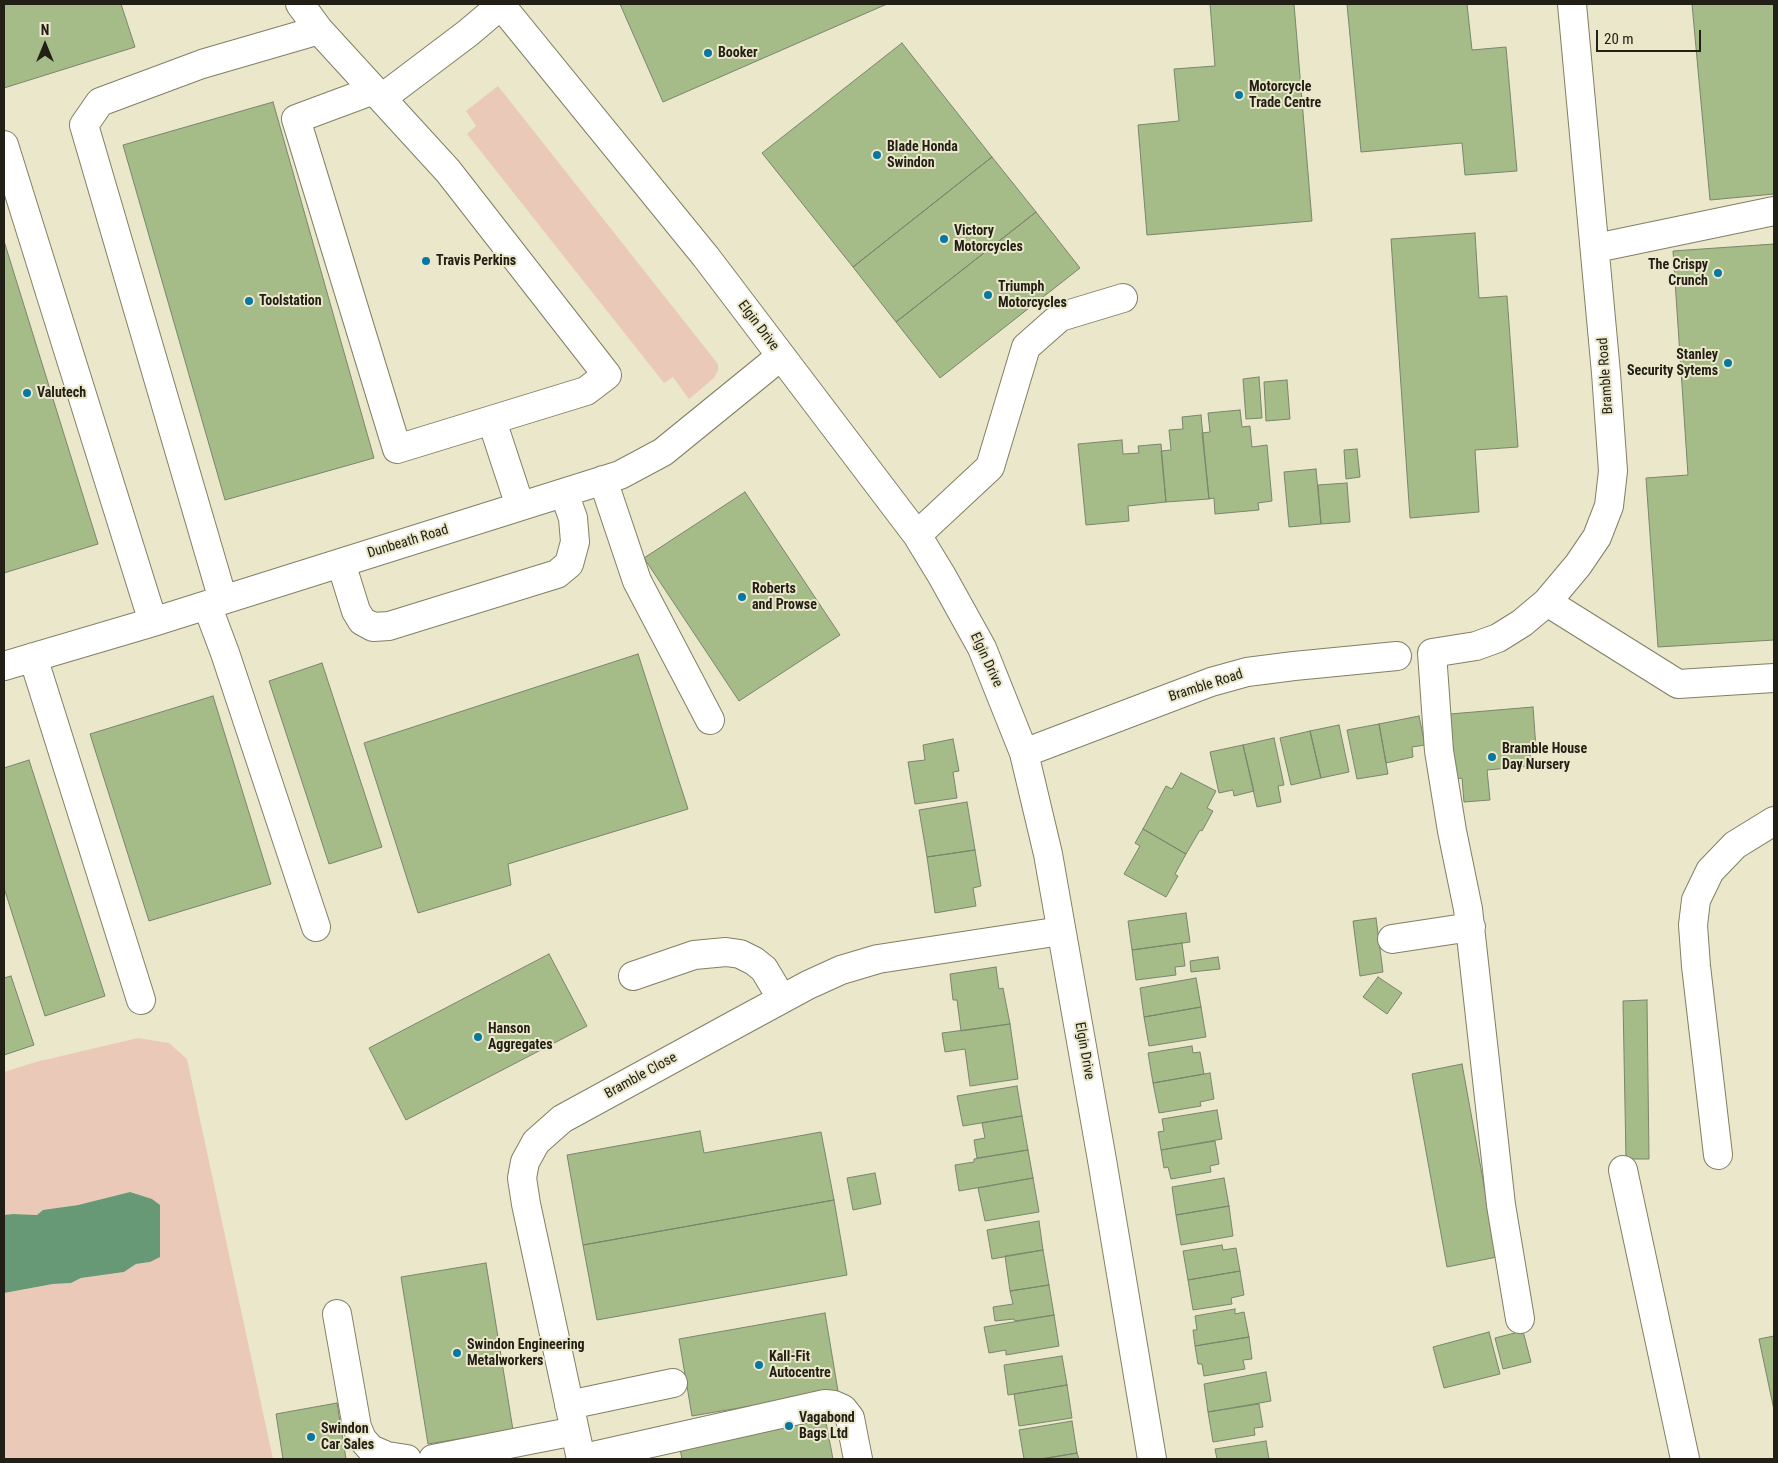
<!DOCTYPE html>
<html>
<head>
<meta charset="utf-8">
<style>
  body { margin:0 }
  #map { position:relative; width:1778px; height:1463px; overflow:hidden; background:#ebe7ca; font-family:"Roboto Condensed",sans-serif }
  canvas { display:block }
  .frame { position:absolute; inset:0; border:5px solid #222016; pointer-events:none }
  .north { position:absolute; left:20px; top:20px; width:50px; height:50px; -webkit-text-stroke:4px #ebe7ca; paint-order:stroke; rotate:0deg; font-size:14px; font-weight:700; line-height:20px; text-align:center; color:#222016 }
  .north::after { content:''; display:block; margin:auto; width:18px; height:22px; background:#222016; clip-path:polygon(50% 0,100% 100%,50% 72%,0 100%) }
  .scale { position:absolute; left:1596px; top:30px; width:105px; height:22px; box-sizing:border-box; border:2px solid #222016; border-top:0; padding-left:6px; font-size:15px; line-height:18px; white-space:nowrap; color:#222016; -webkit-text-stroke:4px #ebe7ca; paint-order:stroke }
</style>
</head>
<body>
<div id="map">
<canvas width="1778" height="1463"></canvas>
<div class="frame"></div>
<div class="north">N</div>
<div class="scale">20 m</div>
</div>
<script>
const context = document.querySelector('canvas').getContext('2d');
context.lineJoin = 'round';
function paint(path, color) { context.fillStyle = color; context.fill(path, 'evenodd'); }
const poly = rows => new Path2D(rows.map(r => 'M' + r).join(''));
function trace(path, color, width, dash) { context.strokeStyle = color; context.lineWidth = width; context.lineCap = dash ? 'butt' : 'round'; context.setLineDash(dash || []); context.stroke(path); }
function label(font, color, halo, rows, align = 'center') {
  context.font = font + ' "Roboto Condensed",sans-serif'; context.lineWidth = 4; context.setLineDash([]); context.textBaseline = 'middle'; context.strokeStyle = halo; context.fillStyle = color; for (const [text, x, y, turn = 0] of rows) {
    context.save(); context.translate(x, y); context.rotate((+turn || 0) * Math.PI / 180); context.textAlign = isNaN(turn) ? turn : align; if (halo) context.strokeText(text, 0, 0); context.fillText(text, 0, 0); context.restore();
  }
}
paint(poly([
  [498,86,718,364,718,370,714,378,689,399,673,377,664,383,467,134,476,126,466,111],
  [138,1038,169,1043,187,1059,273,1459,4,1459,4,1293,53,1284,71,1283,81,1278,124,1272,136,1264,150,1262,136,1194,130,1192,78,1205,63,1207,37,1215,13,1214,4,1215,4,1072,36,1062]
]), '#ebc9b8');
paint(poly([
  [130,1192,152,1199,160,1205,160,1257,150,1262,136,1264,124,1272,81,1278,71,1283,53,1284,4,1293,4,1215,13,1214,37,1215,43,1210,78,1205]
]), '#689976');
const building = poly([
  [4,4,121,4,135,47,4,88,4,4],
  [620,4,887,4,663,102,620,4],
  [1210,4,1294,4,1312,221,1147,235,1138,125,1179,121,1174,69,1215,66,1210,4],
  [1347,4,1467,4,1472,50,1506,47,1517,171,1465,175,1462,143,1361,152,1347,4],
  [1692,4,1774,4,1774,194,1710,200,1692,4],
  [902,43,992,157,853,267,762,153,902,43],
  [273,102,374,458,225,500,123,145,273,102],
  [992,157,1036,212,896,322,853,267,992,157],
  [1036,212,1080,268,940,378,896,322,1036,212],
  [1475,233,1479,298,1507,296,1518,447,1475,450,1479,512,1410,518,1391,239,1475,233],
  [4,241,98,544,4,573,4,241],
  [1774,244,1774,640,1658,647,1646,478,1688,475,1673,251,1774,244],
  [1259,377,1262,418,1246,419,1243,379,1259,377],
  [1287,380,1290,419,1266,421,1264,382,1287,380],
  [1240,410,1242,427,1250,426,1252,447,1267,445,1272,501,1258,503,1259,510,1215,514,1214,498,1209,499,1202,433,1210,432,1208,413,1240,410],
  [1201,415,1209,499,1166,502,1161,451,1171,450,1169,430,1183,429,1182,417,1201,415],
  [1122,440,1123,454,1139,453,1138,446,1161,444,1166,502,1128,506,1129,521,1086,525,1078,444,1122,440],
  [1357,449,1360,477,1346,479,1344,450,1357,449],
  [1316,469,1321,524,1289,527,1284,472,1316,469],
  [1347,483,1350,522,1321,524,1318,485,1347,483],
  [745,492,840,635,739,701,644,558,745,492],
  [638,654,688,809,508,864,511,885,418,913,364,743,638,654],
  [322,663,382,847,329,864,269,681,322,663],
  [213,696,271,884,149,921,90,734,213,696],
  [1533,707,1536,748,1530,749,1531,766,1487,770,1490,800,1464,802,1462,778,1455,779,1450,714,1533,707],
  [1419,716,1425,745,1412,747,1413,757,1386,763,1379,724,1419,716],
  [1379,724,1388,774,1357,779,1347,730,1379,724],
  [1339,725,1349,772,1321,778,1310,731,1339,725],
  [1310,731,1321,778,1291,785,1280,738,1310,731],
  [1274,738,1284,785,1278,786,1281,802,1257,807,1243,745,1274,738],
  [953,739,959,771,953,772,957,798,915,804,908,762,925,760,923,745,953,739],
  [1243,745,1254,791,1234,796,1233,790,1219,793,1210,752,1243,745],
  [29,760,105,996,45,1016,4,888,4,768,29,760],
  [1181,773,1216,791,1207,808,1213,811,1202,831,1200,830,1186,854,1143,829,1166,786,1172,789,1181,773],
  [967,802,975,850,927,857,919,810,967,802],
  [1143,829,1186,854,1175,874,1178,876,1166,897,1124,874,1140,846,1135,843,1143,829],
  [975,850,981,886,973,888,976,906,935,913,927,857,975,850],
  [1186,913,1190,942,1132,950,1128,921,1186,913],
  [1376,918,1383,972,1360,976,1353,921,1376,918],
  [1182,943,1185,966,1175,967,1176,975,1136,980,1132,950,1182,943],
  [549,954,587,1026,406,1120,369,1048,549,954],
  [1218,957,1220,969,1191,972,1190,961,1218,957],
  [996,967,999,989,1003,988,1010,1024,961,1031,957,1000,953,1000,950,974,996,967],
  [11,976,34,1045,4,1055,4,978,11,976],
  [1378,977,1402,993,1387,1014,1363,997,1378,977],
  [1196,978,1201,1007,1144,1017,1140,988,1196,978],
  [1647,1000,1649,1159,1626,1159,1623,1001,1647,1000],
  [1201,1007,1206,1037,1149,1046,1144,1017,1201,1007],
  [1010,1024,1018,1079,970,1086,965,1049,945,1052,942,1033,1010,1024],
  [1192,1046,1193,1053,1200,1052,1204,1074,1153,1083,1148,1053,1192,1046],
  [1462,1064,1497,1257,1447,1267,1412,1074,1462,1064],
  [1210,1073,1214,1099,1200,1102,1201,1106,1159,1113,1153,1083,1210,1073],
  [1017,1086,1022,1116,963,1126,957,1096,1017,1086],
  [1217,1110,1222,1139,1161,1150,1158,1132,1164,1131,1162,1119,1217,1110],
  [1022,1116,1028,1150,977,1158,974,1140,985,1138,982,1123,1022,1116],
  [700,1131,704,1153,821,1132,834,1200,583,1245,567,1155,700,1131],
  [1215,1141,1219,1164,1210,1166,1211,1172,1171,1179,1168,1167,1164,1168,1161,1150,1215,1141],
  [1028,1150,1033,1178,959,1191,955,1165,974,1162,974,1159,1028,1150],
  [875,1173,881,1204,853,1210,847,1178,875,1173],
  [1033,1178,1039,1212,985,1221,978,1188,1033,1178],
  [1224,1178,1229,1206,1176,1215,1172,1187,1224,1178],
  [834,1200,847,1275,597,1320,583,1245,834,1200],
  [1229,1206,1233,1236,1181,1245,1176,1215,1229,1206],
  [1039,1221,1043,1250,992,1259,987,1230,1039,1221],
  [1222,1245,1223,1250,1236,1248,1240,1271,1188,1280,1183,1251,1222,1245],
  [1043,1250,1049,1285,1010,1291,1005,1256,1043,1250],
  [486,1263,513,1430,428,1444,401,1277,486,1263],
  [1240,1271,1244,1295,1231,1298,1232,1304,1193,1310,1188,1280,1240,1271],
  [1049,1285,1054,1315,1015,1321,1014,1319,995,1321,993,1307,1013,1304,1010,1291,1049,1285],
  [1235,1309,1235,1314,1244,1312,1249,1337,1195,1346,1193,1330,1197,1330,1195,1316,1235,1309],
  [825,1313,838,1391,692,1416,679,1339,825,1313],
  [1054,1315,1059,1346,1006,1355,1006,1350,989,1353,984,1327,1054,1315],
  [1523,1331,1531,1362,1503,1369,1495,1338,1523,1331],
  [1489,1332,1500,1374,1444,1388,1433,1347,1489,1332],
  [1774,1336,1774,1410,1759,1339,1774,1336],
  [1249,1337,1252,1359,1243,1360,1245,1369,1204,1376,1202,1364,1198,1364,1195,1346,1249,1337],
  [1062,1356,1067,1385,1008,1395,1004,1365,1062,1356],
  [1266,1372,1271,1401,1208,1412,1204,1384,1266,1372],
  [1067,1385,1072,1418,1019,1426,1014,1394,1067,1385],
  [337,1403,346,1459,283,1459,276,1414,337,1403],
  [1259,1404,1263,1427,1254,1428,1255,1435,1213,1442,1208,1412,1259,1404],
  [824,1412,833,1459,682,1459,678,1439,824,1412],
  [1072,1421,1077,1453,1041,1459,1024,1459,1019,1430,1072,1421],
  [1266,1441,1269,1459,1217,1459,1215,1449,1266,1441],
  [1077,1453,1079,1459,1041,1459,1077,1453]
]);
paint(building, '#a5bb88');
trace(building, '#7a856d', 1);
const minor = poly([
  [300,4,319,30,448,171,607,375,586,391,397,449,296,119,374,90],
  [500,4,706,257,917,535,942,576,982,648,1024,753,1048,854,1102,1160,1152,1459],
  [382,98,468,33,501,5],
  [4,145,153,622],
  [1596,248,1774,211],
  [492,421,520,506],
  [603,480,637,581,710,720],
  [917,535,990,467,1026,347,1060,317,1123,298],
  [341,563,356,611,362,621,373,627,389,626,557,574,569,564,575,542,573,518,564,493],
  [223,600,84,125,100,102,202,64,319,30],
  [1547,602,1678,684,1774,678],
  [207,605,225,653,316,927],
  [33,657,141,1000],
  [4,666,153,622,620,475,663,452,781,356],
  [1024,753,1211,682,1247,672,1294,666,1397,656],
  [1392,939,1471,927],
  [633,976,694,955,726,952,740,954,754,961,764,969,782,999],
  [1718,1155,1696,966,1693,925,1696,900,1710,871,1735,845,1774,821],
  [1623,1170,1685,1459],
  [337,1314,357,1427,362,1439,371,1449,387,1456,407,1459],
  [1520,1319,1501,1205,1468,909,1452,831,1439,751,1432,653,1476,646,1498,638,1522,623,1547,602,1578,565,1597,537,1609,506,1613,471,1606,373,1572,4],
  [569,1405,673,1383],
  [433,1459,575,1431],
  [580,1459,825,1404,834,1405,843,1409,850,1418,858,1459],
  [581,1459,526,1204,522,1178,525,1162,536,1142,562,1119,736,1024,808,985,841,970,878,959,1061,931]
]);
trace(minor, '#827f65', 30);
trace(minor, '#fff', 28);
for (const [x, y, r, color] of [
  [708,53,5,"#0678a1"],
  [1239,95,5,"#0678a1"],
  [877,155,5,"#0678a1"],
  [944,239,5,"#0678a1"],
  [426,261,5,"#0678a1"],
  [1718,273,5,"#0678a1"],
  [988,295,5,"#0678a1"],
  [249,301,5,"#0678a1"],
  [1728,363,5,"#0678a1"],
  [27,393,5,"#0678a1"],
  [742,597,5,"#0678a1"],
  [1492,757,5,"#0678a1"],
  [478,1037,5,"#0678a1"],
  [457,1353,5,"#0678a1"],
  [759,1365,5,"#0678a1"],
  [789,1426,5,"#0678a1"],
  [311,1437,5,"#0678a1"]
]) { const dot = new Path2D(); dot.arc(x, y, r, 0, 2 * Math.PI); context.fillStyle = color; context.fill(dot); trace(dot, '#ebe7ca', 2); }
label('bold 14px', '#222016', '#ebe7ca', [
  ["Booker",718,53],
  ["Motorcycle",1249,87],
  ["Trade Centre",1249,103],
  ["Blade Honda",887,147],
  ["Swindon",887,163],
  ["Victory",954,231],
  ["Motorcycles",954,247],
  ["Travis Perkins",436,261],
  ["The Crispy",1708,265,"right"],
  ["Crunch",1708,281,"right"],
  ["Triumph",998,287],
  ["Motorcycles",998,303],
  ["Toolstation",259,301],
  ["Stanley",1718,355,"right"],
  ["Security Sytems",1718,371,"right"],
  ["Valutech",37,393],
  ["Roberts",752,589],
  ["and Prowse",752,605],
  ["Bramble House",1502,749],
  ["Day Nursery",1502,765],
  ["Hanson",488,1029],
  ["Aggregates",488,1045],
  ["Swindon Engineering",467,1345],
  ["Metalworkers",467,1361],
  ["Kall-Fit",769,1357],
  ["Autocentre",769,1373],
  ["Vagabond",799,1418],
  ["Bags Ltd",799,1434],
  ["Swindon",321,1429],
  ["Car Sales",321,1445]
], 'left');
label('14px', '#222016', '#ebe7ca', [
  ["Elgin Drive",758,326,53],
  ["Bramble Road",1606,376,-94],
  ["Dunbeath Road",408,542,-17],
  ["Elgin Drive",986,660,65],
  ["Bramble Road",1206,686,-18],
  ["Elgin Drive",1084,1051,80],
  ["Bramble Close",641,1076,-29]
]);
</script>
</body>
</html>
